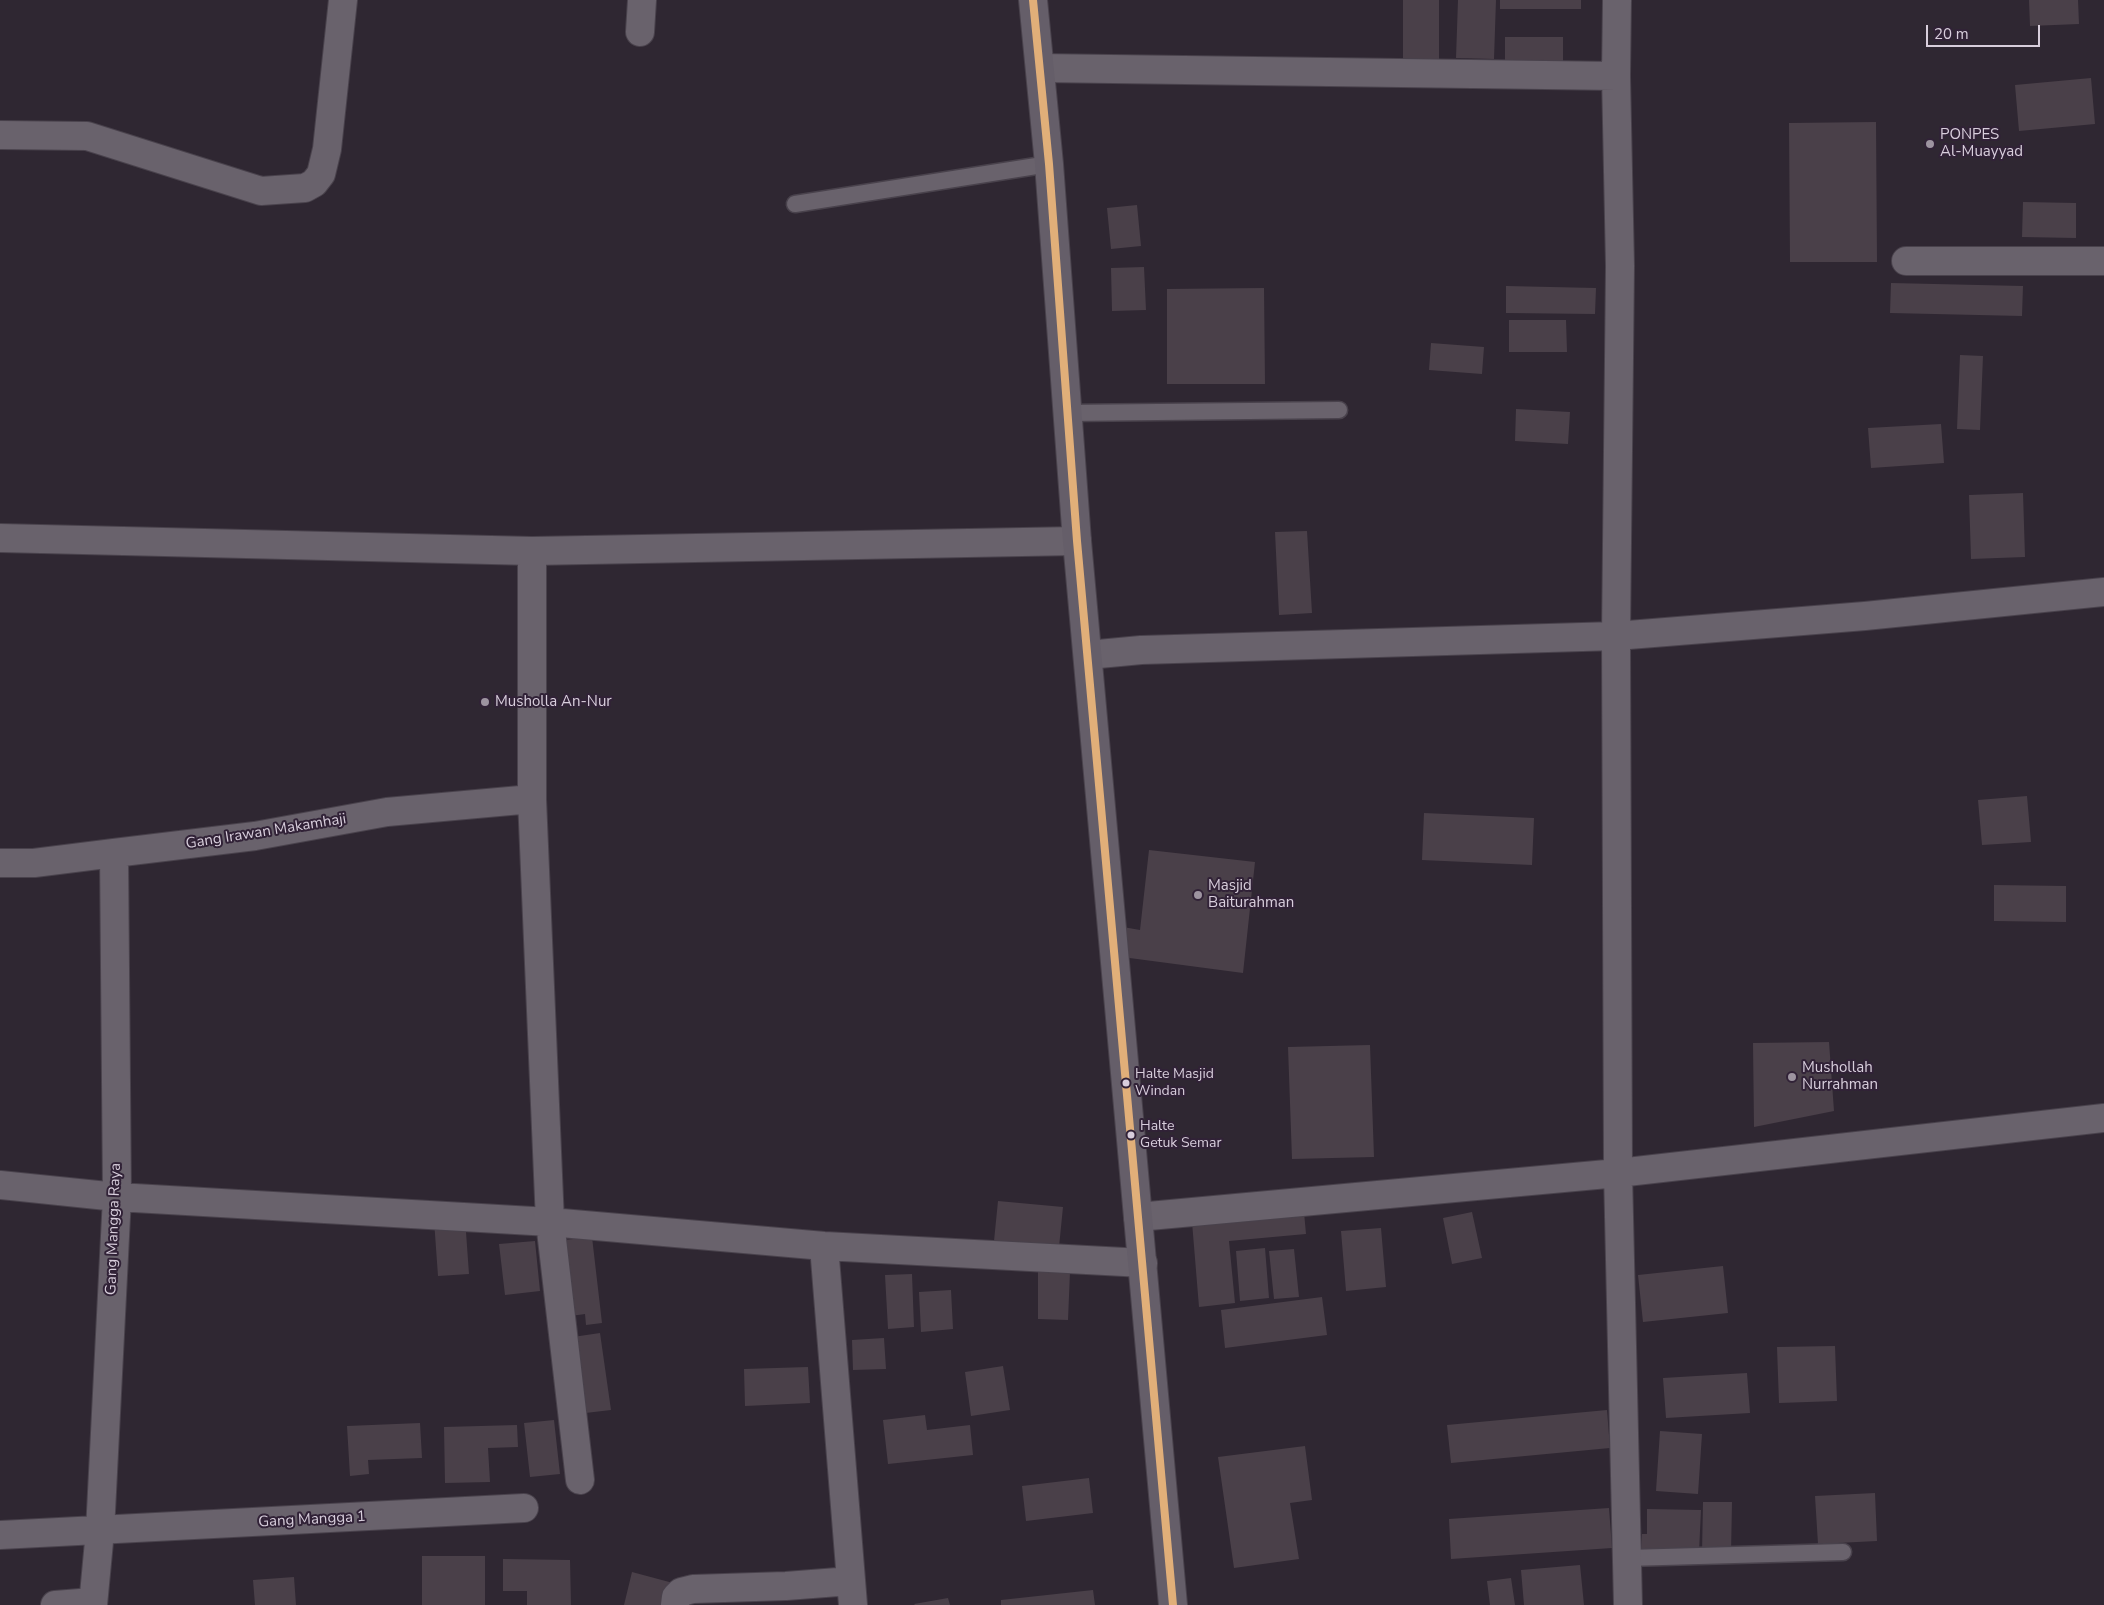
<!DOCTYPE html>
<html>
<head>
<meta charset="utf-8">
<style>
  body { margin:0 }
  #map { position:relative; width:2104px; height:1605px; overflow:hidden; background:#2f2732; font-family:"Nunito Sans",sans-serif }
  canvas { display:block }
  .scale { position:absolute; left:1926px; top:25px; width:114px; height:22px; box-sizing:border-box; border:2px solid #d8cedc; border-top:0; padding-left:6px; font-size:15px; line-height:18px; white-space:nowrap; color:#d8cedc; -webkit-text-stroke:4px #312237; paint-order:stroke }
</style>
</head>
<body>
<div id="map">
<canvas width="2104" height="1605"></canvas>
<div class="scale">20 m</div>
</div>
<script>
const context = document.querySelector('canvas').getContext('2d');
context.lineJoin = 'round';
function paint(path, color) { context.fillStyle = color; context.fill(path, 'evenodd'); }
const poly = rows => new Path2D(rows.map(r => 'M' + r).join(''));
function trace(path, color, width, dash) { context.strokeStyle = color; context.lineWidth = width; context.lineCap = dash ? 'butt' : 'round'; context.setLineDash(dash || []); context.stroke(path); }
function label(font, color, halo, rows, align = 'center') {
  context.font = font + ' "Nunito Sans",sans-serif'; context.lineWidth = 4; context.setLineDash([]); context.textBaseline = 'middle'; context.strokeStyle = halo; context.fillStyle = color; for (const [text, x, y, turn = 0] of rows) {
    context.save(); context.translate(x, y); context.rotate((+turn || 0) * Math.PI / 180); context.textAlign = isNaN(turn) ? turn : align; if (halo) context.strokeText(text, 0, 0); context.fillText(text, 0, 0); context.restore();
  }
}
paint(poly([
  [1403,0,1439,0,1439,61,1403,61],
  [1458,0,1496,0,1494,59,1456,58],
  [1500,0,1581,0,1581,9,1500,9],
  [2029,0,2078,0,2079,24,2030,26],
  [1505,37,1563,37,1563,66,1505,65],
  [2091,78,2095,124,2019,131,2015,85],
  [1876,122,1877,262,1790,262,1789,123],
  [2023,202,2076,203,2076,238,2022,237],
  [1137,205,1141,246,1111,249,1107,208],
  [1144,267,1146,310,1112,311,1111,268],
  [1891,283,2023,286,2022,316,1890,313],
  [1506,286,1596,288,1595,314,1506,313],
  [1264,288,1265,384,1167,384,1167,289],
  [1509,320,1566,320,1567,352,1509,352],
  [1431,343,1484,347,1482,374,1429,370],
  [1960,355,1983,356,1980,430,1957,429],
  [1516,409,1570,412,1568,444,1515,441],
  [1941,424,1944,463,1871,468,1868,428],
  [2023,493,2025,557,1971,559,1969,495],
  [1307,531,1312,613,1279,615,1275,532],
  [2027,796,2031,842,1982,845,1978,800],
  [1424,813,1534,818,1532,865,1422,860],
  [1149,850,1255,862,1243,973,1122,957,1123,927,1140,930],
  [1994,885,2066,886,2066,922,1994,921],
  [1829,1042,1834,1111,1754,1127,1753,1043],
  [1370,1045,1374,1157,1292,1159,1288,1047],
  [998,1201,1063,1207,1059,1247,994,1241],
  [1304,1212,1306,1234,1229,1241,1235,1303,1199,1307,1192,1222],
  [1472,1212,1482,1258,1452,1264,1443,1218],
  [465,1218,469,1274,438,1276,434,1220],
  [1381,1228,1386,1287,1346,1291,1341,1231],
  [592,1237,602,1323,586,1325,585,1314,564,1317,554,1241],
  [535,1241,540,1291,505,1295,499,1244],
  [1265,1248,1269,1298,1240,1301,1236,1251],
  [1294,1249,1299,1297,1274,1299,1269,1251],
  [1723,1266,1728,1313,1643,1322,1638,1275],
  [1038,1272,1070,1272,1068,1320,1038,1319],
  [912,1274,914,1327,888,1329,885,1275],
  [951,1290,953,1329,921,1332,919,1292],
  [1322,1297,1327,1335,1225,1348,1221,1310],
  [600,1333,611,1410,577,1414,566,1338],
  [884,1338,886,1369,853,1370,852,1340],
  [1835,1346,1837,1401,1779,1403,1777,1347],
  [1003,1366,1010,1410,971,1416,965,1372],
  [808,1367,810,1403,745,1406,744,1369],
  [1747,1373,1750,1413,1666,1418,1663,1378],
  [1607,1410,1610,1448,1451,1463,1447,1425],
  [925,1415,927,1430,970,1425,973,1455,888,1464,883,1420],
  [554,1420,560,1474,530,1477,524,1423],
  [420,1423,422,1458,368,1460,369,1474,350,1476,347,1426],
  [517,1425,518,1447,488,1448,490,1482,445,1483,444,1427],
  [1660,1431,1702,1434,1698,1494,1656,1491],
  [1305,1446,1312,1500,1290,1503,1299,1559,1234,1568,1218,1457],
  [1089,1478,1093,1513,1026,1521,1022,1486],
  [1875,1493,1877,1541,1818,1544,1815,1496],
  [1703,1502,1732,1502,1731,1554,1702,1553],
  [1609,1508,1612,1548,1451,1559,1449,1519],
  [1647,1509,1701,1510,1699,1552,1641,1549,1642,1534,1647,1534],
  [422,1556,485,1556,485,1605,422,1605],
  [503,1559,570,1560,571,1605,527,1605,527,1591,503,1591],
  [1580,1565,1584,1605,1524,1605,1521,1570],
  [632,1572,673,1583,668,1605,624,1605],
  [294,1577,296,1605,255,1605,253,1580],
  [1511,1578,1515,1605,1490,1605,1487,1581],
  [1093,1590,1095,1605,1001,1605,1001,1600],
  [948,1598,950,1605,915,1605,914,1604]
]), '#4a4049');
const service = poly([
  [795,204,1049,164],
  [1068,413,1339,410],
  [1627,1558,1843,1552]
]);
const minor = poly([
  [1617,0,1616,76,1620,266,1616,636,1618,1173,1628,1605],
  [640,32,642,0],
  [1040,68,1616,76],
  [0,135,87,136,261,191,305,188,314,183,321,174,327,149,343,0],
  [1906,261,2104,261],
  [0,538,532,551,1077,541],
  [532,551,532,799,550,1222,580,1480],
  [1088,655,1141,650,1616,636,1865,616,2104,592],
  [0,863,34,863,114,853,255,836,387,812,532,799],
  [0,1185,117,1197,550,1222,824,1246,1143,1263],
  [1138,1217,1618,1173,2104,1118],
  [824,1246,853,1605],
  [0,1535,524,1508],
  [55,1605,93,1602],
  [93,1605,100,1531,117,1197,114,853],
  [675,1605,676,1597,681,1592,693,1589,786,1586,851,1581]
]);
const primary = poly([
  [1033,0,1049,164,1077,541,1173,1605]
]);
trace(service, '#49424c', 19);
trace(minor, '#49424c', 30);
trace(primary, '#49424c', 30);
trace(service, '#69626c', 16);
trace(minor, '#69626c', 28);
trace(primary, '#655e69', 28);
trace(poly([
  [1033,0,1049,164,1077,541,1173,1605]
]), '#e1af79', 8);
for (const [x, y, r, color] of [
  [1930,144,5,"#9d94a0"],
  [485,702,5,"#9d94a0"],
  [1198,895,5,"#9d94a0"],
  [1792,1077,5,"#9d94a0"],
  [1126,1083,4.5,"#d8cedc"],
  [1131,1135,4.5,"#d8cedc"]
]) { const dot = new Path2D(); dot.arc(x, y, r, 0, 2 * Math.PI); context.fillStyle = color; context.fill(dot); trace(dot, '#312237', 2); }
label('14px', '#d8cedc', '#312237', [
  ["Halte Masjid",1135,1075],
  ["Windan",1135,1092],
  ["Halte",1140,1127],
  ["Getuk Semar",1140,1144]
], 'left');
label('15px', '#d8cedc', '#312237', [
  ["PONPES",1940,135],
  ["Al-Muayyad",1940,152],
  ["Musholla An-Nur",495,702],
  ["Masjid",1208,886],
  ["Baiturahman",1208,903],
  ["Mushollah",1802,1068],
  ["Nurrahman",1802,1085]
], 'left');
label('15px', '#d8cedc', '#312237', [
  ["Gang Irawan Makamhaji",266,832,-9],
  ["Gang Mangga Raya",114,1229,-88],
  ["Gang Mangga 1",312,1520,-3]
]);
</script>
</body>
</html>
